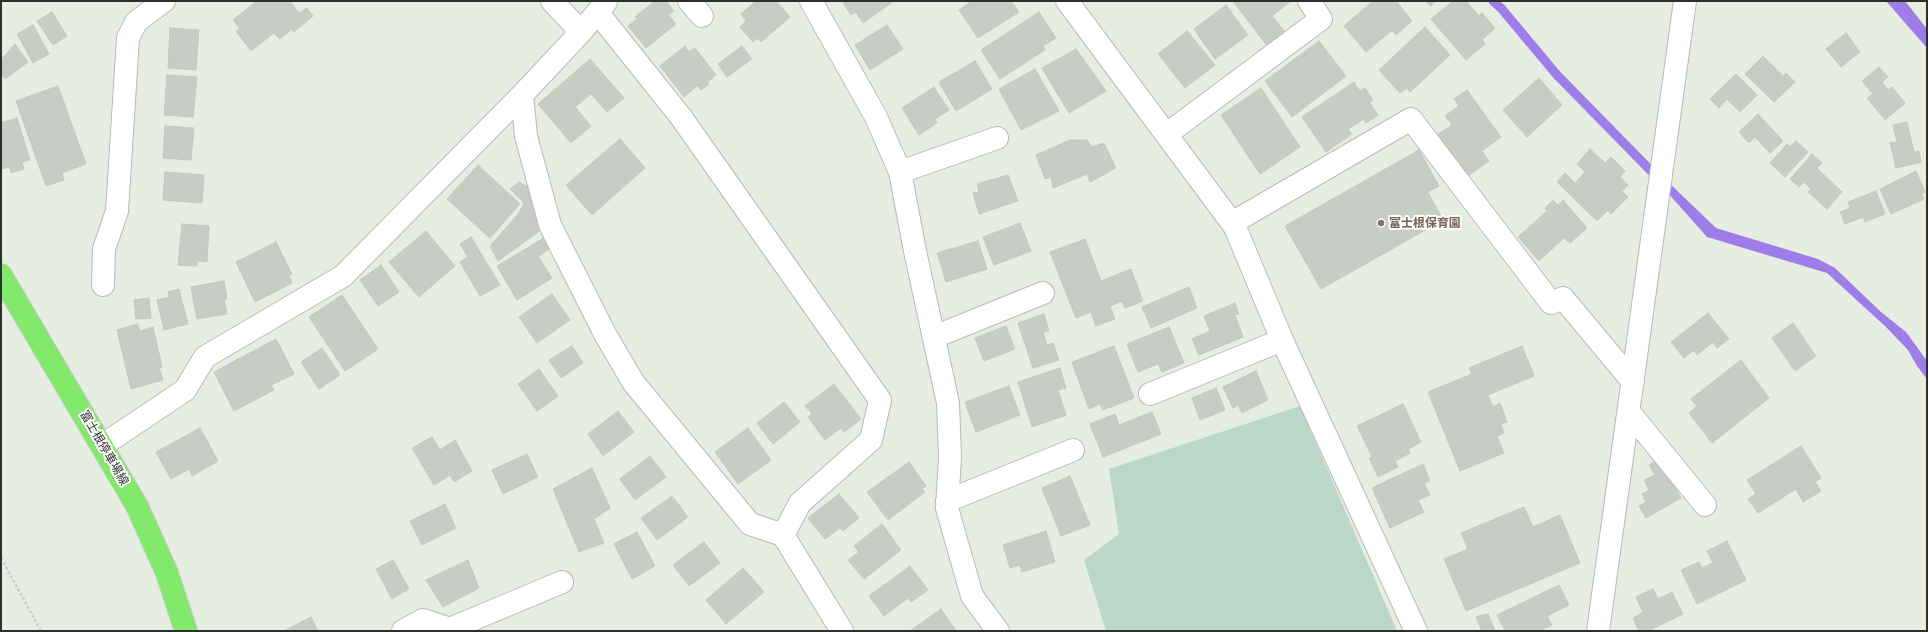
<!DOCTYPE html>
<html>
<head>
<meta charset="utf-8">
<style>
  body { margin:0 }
  #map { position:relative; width:1928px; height:632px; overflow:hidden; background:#e6eee2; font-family:Montserrat,sans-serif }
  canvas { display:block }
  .frame { position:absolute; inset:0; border:2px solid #2e2e2e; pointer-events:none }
</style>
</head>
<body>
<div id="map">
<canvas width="1928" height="632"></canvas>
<div class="frame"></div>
</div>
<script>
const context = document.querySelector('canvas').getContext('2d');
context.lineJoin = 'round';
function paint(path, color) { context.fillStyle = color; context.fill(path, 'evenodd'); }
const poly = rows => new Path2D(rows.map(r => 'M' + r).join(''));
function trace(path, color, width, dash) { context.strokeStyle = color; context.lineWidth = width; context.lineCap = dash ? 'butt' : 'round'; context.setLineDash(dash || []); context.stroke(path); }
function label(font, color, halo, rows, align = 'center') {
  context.font = font + ' Montserrat,"Noto Sans JP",sans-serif'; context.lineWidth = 4; context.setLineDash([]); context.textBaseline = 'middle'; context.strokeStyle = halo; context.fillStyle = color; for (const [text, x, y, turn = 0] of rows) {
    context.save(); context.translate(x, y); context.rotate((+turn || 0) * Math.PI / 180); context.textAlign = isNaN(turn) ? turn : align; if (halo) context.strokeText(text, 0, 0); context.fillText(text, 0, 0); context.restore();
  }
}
paint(poly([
  [1300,406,1397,631,1106,631,1084,560,1119,534,1109,469]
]), '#bad7ca');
paint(poly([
  [1886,1,1905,1,1927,29,1927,48],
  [1666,180,1716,228,1818,259,1835,268,1881,312,1906,332,1927,361,1927,379,1917,366,1908,350,1886,327,1827,273,1707,237,1667,192]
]), '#9f7de8');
trace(poly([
  [1493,1,1501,8,1557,75,1658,178]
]), '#9f7de8', 9);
const building = poly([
  [257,1,290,1,299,13,307,8,313,16,294,32,292,29,280,39,274,33,251,51,236,31,240,29,233,20,257,1],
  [655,1,666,1,674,11,668,15,676,24,646,48,628,26,637,19,635,17,655,1],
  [756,1,776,1,790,17,761,42,758,38,753,42,740,27,746,21,741,14,756,1],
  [842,1,894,1,863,23,856,12,851,15,842,1],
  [972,1,1011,1,1019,12,978,38,959,10,972,1],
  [1233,1,1291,1,1272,16,1286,33,1268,47,1233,1],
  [1373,1,1398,1,1397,2,1412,21,1396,35,1392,30,1366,52,1344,26,1373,1],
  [1425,1,1435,1,1431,6,1425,1],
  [1453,1,1466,1,1479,16,1482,13,1495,28,1482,40,1485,44,1466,60,1431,19,1453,1],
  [1226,5,1248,35,1215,59,1194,29,1226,5],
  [52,12,67,36,53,45,37,21,52,12],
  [1039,12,1056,38,1043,46,1045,50,1000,79,981,50,1039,12],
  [33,25,49,54,33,63,17,34,33,25],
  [887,25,903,49,870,70,855,45,887,25],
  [1425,27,1450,55,1410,92,1407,88,1400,93,1379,70,1425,27],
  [170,28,199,30,196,70,168,68,170,28],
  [1187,31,1215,65,1185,88,1158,54,1187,31],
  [1846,33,1860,52,1841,67,1826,49,1846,33],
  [1319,41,1346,76,1292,117,1265,81,1319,41],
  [15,44,28,62,5,79,1,74,1,60,15,44],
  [685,46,689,52,695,48,716,75,707,82,709,84,701,90,697,86,684,97,660,66,685,46],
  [742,46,752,59,727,77,718,64,742,46],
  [1076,49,1106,91,1069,113,1042,68,1076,49],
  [1763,56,1783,76,1786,73,1795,82,1774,102,1745,74,1763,56],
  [590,59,624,98,607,112,591,94,575,107,591,126,571,143,538,104,590,59],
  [975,61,992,89,956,111,939,82,975,61],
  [1879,67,1888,77,1882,82,1888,90,1892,87,1905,103,1885,120,1867,98,1873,94,1862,81,1879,67],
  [1035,69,1059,111,1021,130,999,89,1035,69],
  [1736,74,1757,95,1740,112,1727,99,1719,108,1710,99,1736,74],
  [167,75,197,77,193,117,164,115,167,75],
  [1539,78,1562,105,1527,137,1503,110,1539,78],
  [1354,82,1360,91,1365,88,1373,100,1369,102,1378,115,1366,123,1364,119,1348,129,1352,134,1326,152,1302,117,1354,82],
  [58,86,86,164,62,173,64,180,46,186,16,101,58,86],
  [934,87,949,110,935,119,937,123,919,135,902,108,934,87],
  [1261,88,1300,147,1260,174,1221,115,1261,88],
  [1467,90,1501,137,1482,151,1489,161,1468,176,1438,134,1452,125,1445,116,1459,106,1454,99,1467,90],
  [1758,114,1783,141,1770,153,1755,137,1749,143,1739,132,1758,114],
  [17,118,30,160,22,162,24,169,11,173,10,167,1,169,1,123,17,118],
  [1907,122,1914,152,1919,151,1921,162,1896,168,1890,143,1897,142,1893,125,1907,122],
  [165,126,194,128,191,160,163,158,165,126],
  [620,139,645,168,592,215,566,185,620,139],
  [1070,140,1087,140,1092,147,1104,143,1116,168,1090,182,1087,174,1053,188,1051,177,1045,179,1036,155,1070,140],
  [1796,141,1808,152,1785,177,1770,163,1787,144,1790,147,1796,141],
  [1590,149,1605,163,1611,157,1625,171,1620,177,1628,185,1622,191,1628,197,1611,214,1608,210,1597,221,1557,182,1565,173,1575,183,1585,172,1577,164,1590,149],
  [1419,150,1439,186,1428,192,1443,220,1321,289,1285,226,1419,150],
  [1812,154,1822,163,1817,168,1842,192,1827,209,1808,192,1811,189,1804,182,1799,187,1790,179,1812,154],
  [478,165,520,204,490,238,447,199,478,165],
  [1916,171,1925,192,1921,194,1924,199,1891,214,1880,189,1916,171],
  [165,172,204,175,202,203,163,200,165,172],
  [1008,175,1018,201,979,214,973,193,979,192,977,184,1008,175],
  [519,182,528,187,540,216,541,230,498,261,490,246,519,213,524,203,510,189,519,182],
  [1876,191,1885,214,1865,222,1863,217,1845,224,1840,212,1850,208,1848,202,1876,191],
  [1553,200,1558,205,1563,200,1587,228,1570,243,1564,238,1539,261,1518,237,1547,211,1545,208,1553,200],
  [1020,223,1031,251,994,265,983,237,1020,223],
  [182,224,209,226,207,262,197,261,197,266,178,265,182,224],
  [426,231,455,266,419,297,389,262,426,231],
  [547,236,553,247,538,256,552,278,517,300,497,266,547,236],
  [471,237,500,285,480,296,460,262,468,257,460,244,471,237],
  [1085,239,1101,281,1131,269,1143,301,1125,308,1122,301,1110,306,1115,319,1096,326,1091,312,1076,318,1050,252,1085,239],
  [978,241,987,269,946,282,937,253,978,241],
  [276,242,292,274,289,276,292,283,255,302,236,262,276,242],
  [381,265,399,292,378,306,360,280,381,265],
  [224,281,227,299,224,299,227,314,197,319,191,287,224,281],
  [1189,287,1197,308,1151,328,1142,307,1189,287],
  [179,289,188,324,164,330,157,300,169,297,168,292,179,289],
  [552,294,570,320,537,343,519,317,552,294],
  [342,295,378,349,345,371,309,317,342,295],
  [149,298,151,318,136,319,134,300,149,298],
  [1235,303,1239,314,1235,315,1243,337,1199,355,1192,339,1210,331,1204,316,1235,303],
  [1708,313,1729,339,1717,348,1713,342,1697,355,1694,350,1684,358,1671,342,1708,313],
  [1044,314,1049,331,1043,332,1047,345,1053,343,1059,360,1033,368,1018,323,1044,314],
  [1793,323,1816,356,1795,371,1772,338,1793,323],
  [137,324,140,331,153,327,162,367,159,368,163,380,131,389,117,330,137,324],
  [1006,326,1015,349,984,361,975,338,1006,326],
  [1169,327,1184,363,1162,372,1158,364,1138,372,1127,344,1169,327],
  [276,339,294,374,271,385,274,390,234,411,214,372,276,339],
  [572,346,583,363,561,378,549,360,572,346],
  [1114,346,1134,398,1103,410,1100,404,1089,409,1072,362,1114,346],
  [1522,346,1534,376,1488,395,1493,407,1500,403,1507,422,1501,424,1504,433,1497,436,1504,453,1460,471,1428,392,1472,374,1469,368,1522,346],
  [322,348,340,375,319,389,301,362,322,348],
  [1741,360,1769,398,1712,443,1689,413,1697,406,1691,399,1741,360],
  [1060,368,1066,388,1058,390,1066,415,1032,427,1018,382,1060,368],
  [539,369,558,396,537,411,518,384,539,369],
  [1256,371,1268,400,1242,413,1238,405,1233,408,1223,387,1256,371],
  [834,384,861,419,844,432,841,428,825,440,808,417,812,414,805,406,834,384],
  [1009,386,1020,415,976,432,965,402,1009,386],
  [1216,388,1225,410,1200,420,1192,398,1216,388],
  [784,402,800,422,773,444,757,423,784,402],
  [1403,404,1421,442,1408,449,1410,453,1395,461,1398,467,1378,477,1369,458,1372,457,1357,426,1403,404],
  [618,411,634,432,603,456,588,434,618,411],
  [1152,412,1161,434,1103,457,1090,424,1115,414,1119,425,1152,412],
  [200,428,218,461,192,476,189,469,171,479,156,452,200,428],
  [748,428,771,460,738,484,715,452,748,428],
  [432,437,440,450,455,440,472,471,454,482,450,475,434,485,412,448,432,437],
  [1801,446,1821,478,1815,482,1821,491,1803,502,1796,489,1758,513,1748,499,1756,494,1747,480,1801,446],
  [527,454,538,477,503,494,492,470,527,454],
  [650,456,666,477,635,500,620,479,650,456],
  [1658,459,1681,498,1646,518,1639,506,1646,502,1642,494,1649,490,1644,480,1655,475,1649,465,1658,459],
  [909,462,926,486,922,489,925,492,888,520,867,492,909,462],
  [1423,464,1430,481,1424,483,1430,495,1418,500,1424,512,1390,528,1372,488,1423,464],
  [592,468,610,508,594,519,604,543,579,552,553,489,592,468],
  [1070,476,1090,525,1061,536,1042,488,1070,476],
  [839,494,859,518,843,531,840,528,825,539,808,518,839,494],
  [672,496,688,517,657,540,641,518,672,496],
  [445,504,456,528,422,545,410,521,445,504],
  [1524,507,1533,527,1560,515,1580,563,1466,611,1444,559,1468,549,1461,533,1524,507],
  [882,524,901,550,864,579,848,560,859,552,854,546,882,524],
  [1046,531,1055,562,1022,572,1020,565,1010,568,1003,545,1046,531],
  [637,532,655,566,632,579,614,544,637,532],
  [1727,541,1746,580,1697,604,1681,570,1699,562,1702,568,1713,563,1707,551,1727,541],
  [704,542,720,563,689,586,673,565,704,542],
  [393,560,409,589,392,599,376,569,393,560],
  [468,560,479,588,443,607,426,580,468,560],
  [910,566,928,590,911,602,908,598,884,616,869,596,910,566],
  [743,568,764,592,726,624,706,600,743,568],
  [1559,585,1569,605,1547,616,1552,625,1539,631,1505,631,1497,615,1559,585],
  [1653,589,1658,599,1672,592,1683,614,1648,631,1639,631,1633,618,1643,612,1636,597,1653,589],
  [941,609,956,631,910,631,941,609],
  [1488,614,1495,631,1482,631,1476,617,1488,614],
  [311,617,318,631,284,631,311,617]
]);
paint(building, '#c7cdc4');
trace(building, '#bfcabb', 1);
const minor = poly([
  [552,1,581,32],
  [689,1,702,16],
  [811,1,876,117,900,172,915,251,948,403,950,457,947,508,972,596,998,631],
  [1067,1,1235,227,1282,340,1416,631],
  [598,13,681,117,880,400,871,440,800,503,783,535,842,631],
  [522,95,526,136,550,225,605,334,633,382,750,524,783,535],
  [1167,134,1321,19,1309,1],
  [900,172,997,138],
  [1232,223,1411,119,1551,303,1563,298,1633,382],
  [103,285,104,249,117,211,128,38,136,22,164,1],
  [934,337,1043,293],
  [1150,394,1282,340],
  [1629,412,1705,505],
  [103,445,185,390,205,357,343,276,522,95,581,32,606,2],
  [947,501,1073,450],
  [403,631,423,620,450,629,562,582],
  [1598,631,1685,1]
]);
const major = poly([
  [1,275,137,506,167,573,186,631]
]);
trace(minor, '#bfb5c0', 24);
trace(major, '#cdcdcd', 24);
trace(poly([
  [1,558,41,631]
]), '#cdcdcd', 2.5, [3, 2]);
trace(minor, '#fff', 22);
trace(major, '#82e96c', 22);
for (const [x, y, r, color] of [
  [1381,223,4,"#8d6e63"]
]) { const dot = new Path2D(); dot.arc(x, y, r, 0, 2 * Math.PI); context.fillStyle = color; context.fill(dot); trace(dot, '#fff', 1.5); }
label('bold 12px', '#785e54', '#fff', [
  ["富士根保育園",1389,223]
], 'left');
label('12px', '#2e2e2e', '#fff', [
  ["富士根停車場線",104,448,60]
]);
</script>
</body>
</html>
